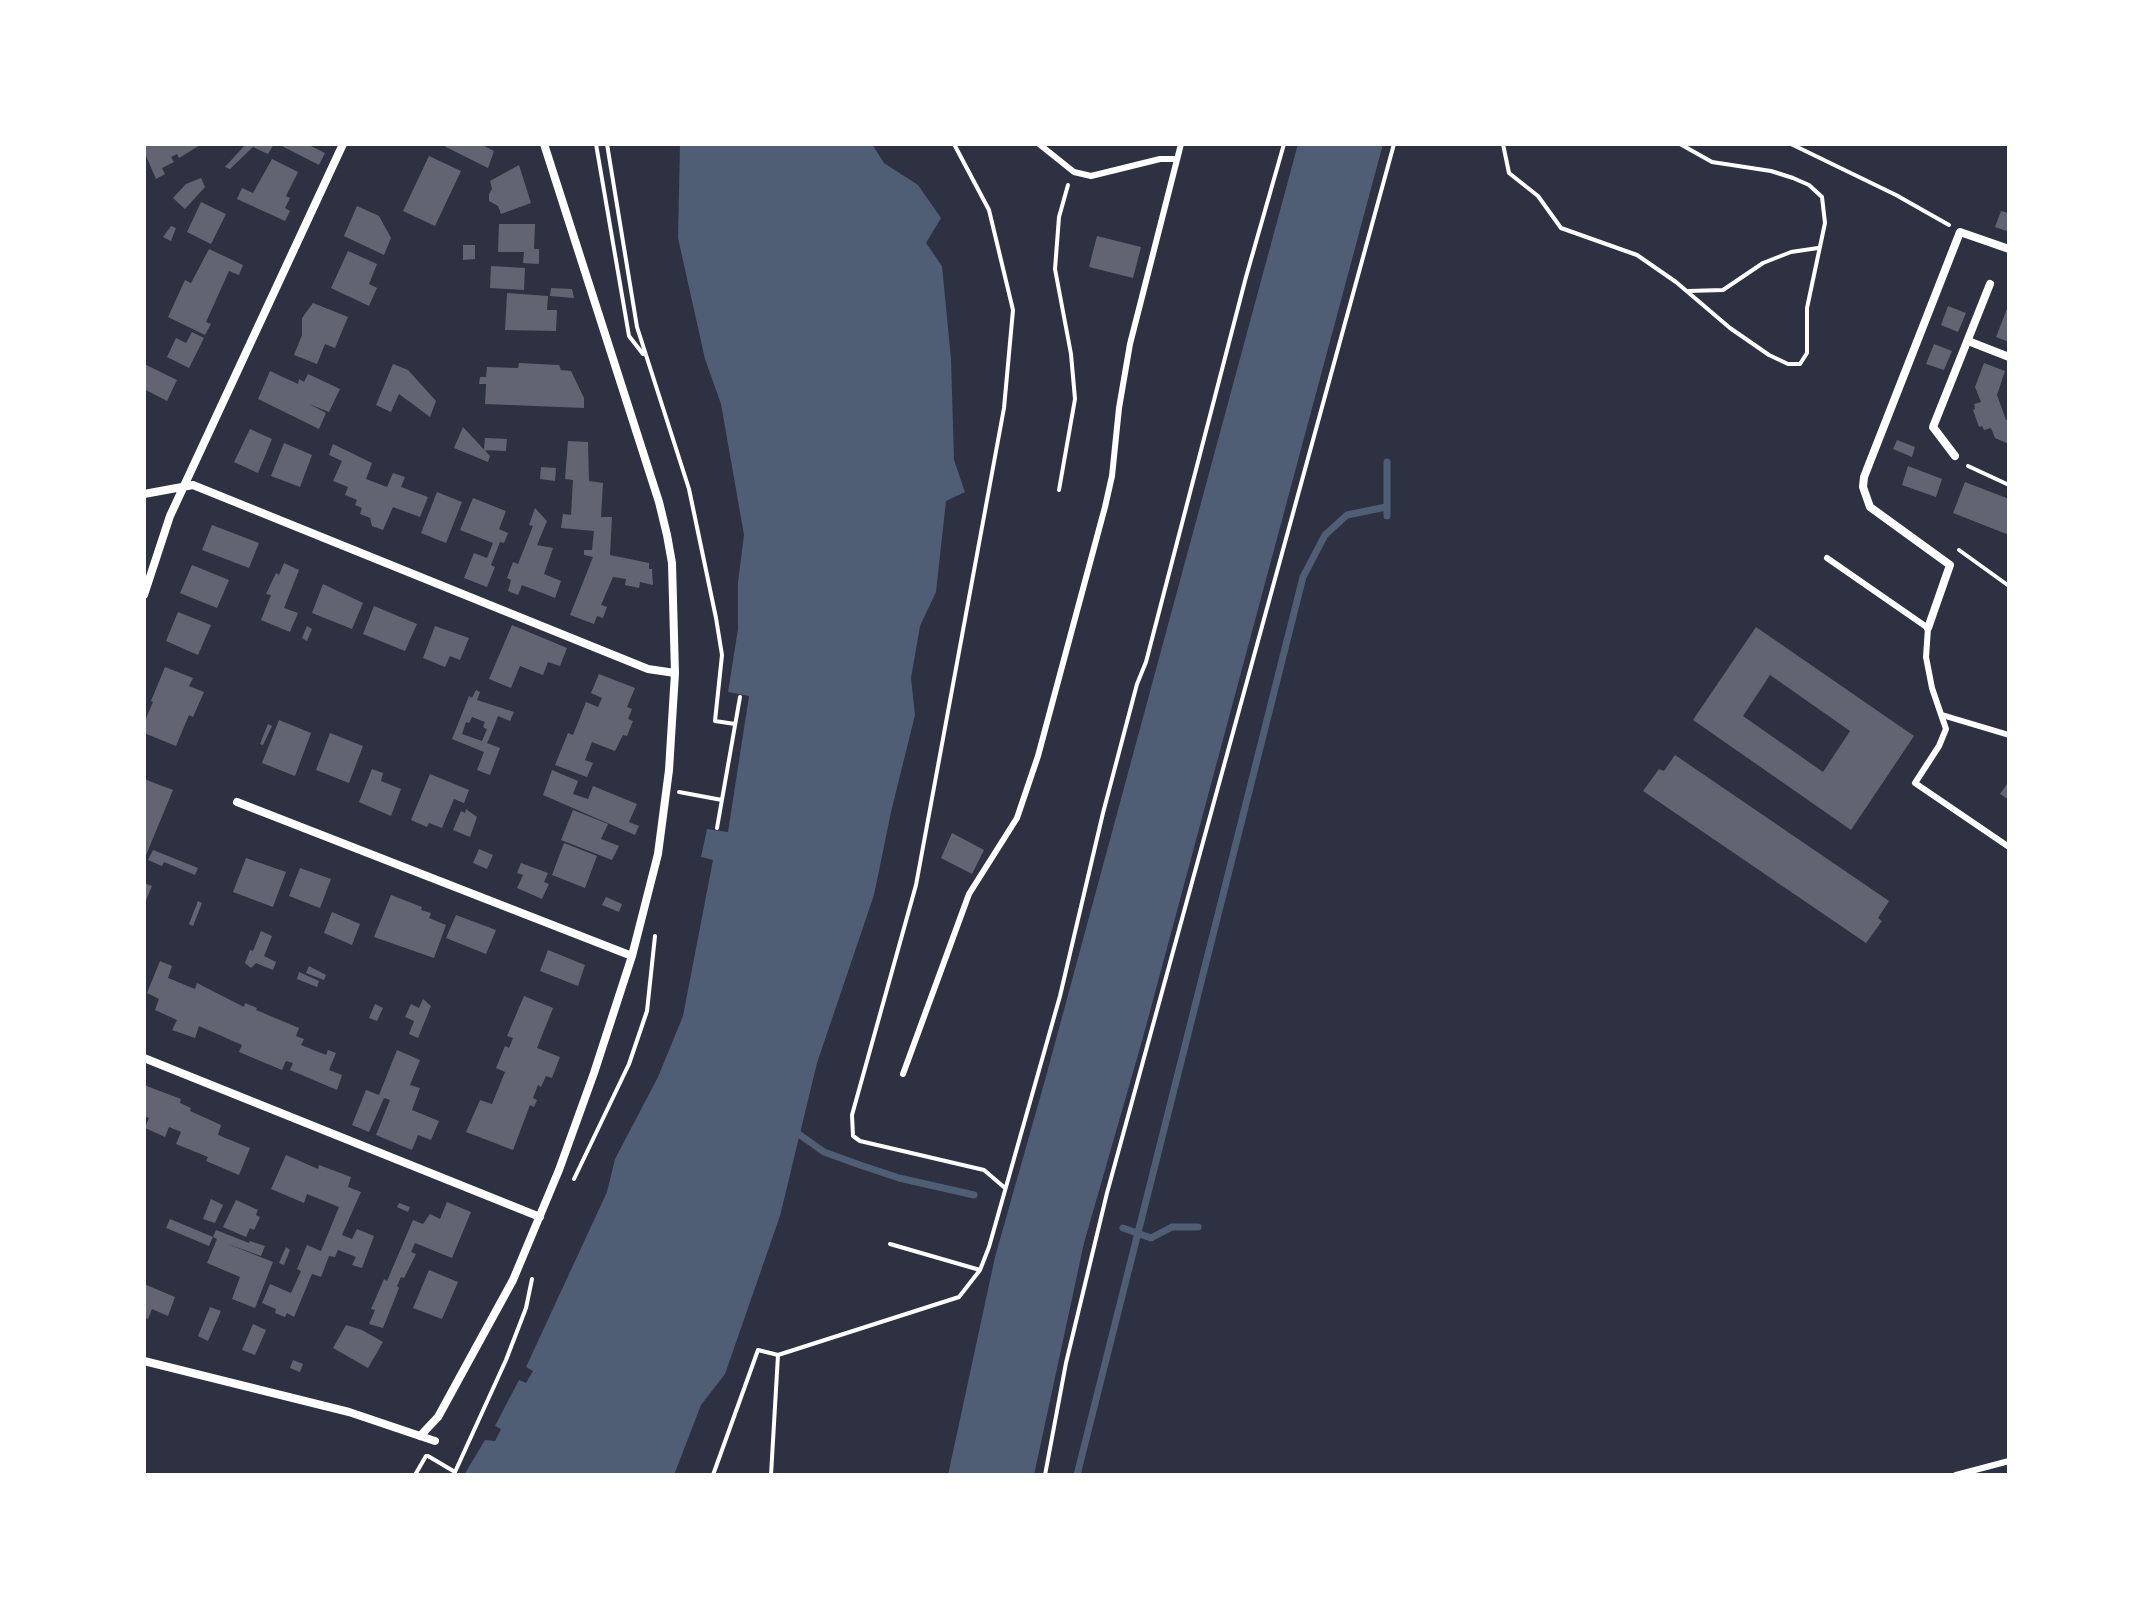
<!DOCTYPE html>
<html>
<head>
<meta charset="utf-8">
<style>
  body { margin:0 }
  #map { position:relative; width:2153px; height:1619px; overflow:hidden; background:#2d3142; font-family:Montserrat,sans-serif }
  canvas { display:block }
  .frame { position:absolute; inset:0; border:146px solid #fff; pointer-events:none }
</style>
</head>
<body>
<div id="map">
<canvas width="2153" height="1619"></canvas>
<div class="frame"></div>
</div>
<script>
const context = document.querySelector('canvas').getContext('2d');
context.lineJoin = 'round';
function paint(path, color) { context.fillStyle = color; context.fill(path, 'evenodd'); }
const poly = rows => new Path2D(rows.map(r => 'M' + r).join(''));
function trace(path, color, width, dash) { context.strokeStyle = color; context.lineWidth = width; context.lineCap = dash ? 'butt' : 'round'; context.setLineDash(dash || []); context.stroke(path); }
paint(poly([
  [680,144,872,144,884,163,918,185,941,218,926,243,942,266,951,359,954,460,965,492,946,501,936,592,920,626,911,678,915,715,891,812,874,895,817,1063,780,1216,725,1374,701,1405,674,1475,464,1475,485,1440,495,1441,501,1429,495,1426,519,1380,526,1383,533,1371,526,1367,607,1192,615,1159,658,1077,683,1016,713,860,701,857,707,829,728,832,749,696,728,692,738,629,738,582,744,535,721,404,705,359,678,238],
  [1298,144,1383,144,1142,1041,1084,1243,1034,1475,948,1475,995,1257,1045,1080]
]), '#4f5d75');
trace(poly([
  [1387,516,1387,462],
  [793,1130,824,1152,860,1165,899,1178,974,1195],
  [1123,1228,1151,1238,1172,1227,1198,1227],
  [1077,1475,1303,577,1325,535,1347,515,1386,507]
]), '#4f5d75', 7);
paint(poly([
  [144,144,202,144,179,158,177,154,171,157,174,162,162,168,165,174,156,179,144,151],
  [246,144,274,144,268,154,253,147,230,169,225,167],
  [278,144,307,144,325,153,319,165],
  [440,144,480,144,494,151,488,168],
  [429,156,461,171,435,226,403,211],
  [272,159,298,172,286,196,290,198,285,208,290,211,285,221,237,199,242,188,253,193],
  [519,165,531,203,501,214,498,206,489,201,489,194,492,189,490,181],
  [201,178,205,187,185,209,173,198,186,184],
  [201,202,226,214,211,244,187,232],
  [357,206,379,216,391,238,384,255,344,236],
  [2001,211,2009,213,2009,232,1995,227],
  [499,224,535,224,534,249,539,249,539,264,523,263,524,252,498,252],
  [171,226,176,228,171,241,163,237],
  [1097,236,1141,247,1133,278,1089,267],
  [463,245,475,245,475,259,463,260],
  [209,249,243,265,239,275,229,271,206,322,211,324,205,335,168,317,185,280,191,283],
  [348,251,377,264,369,284,377,288,369,306,331,288],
  [491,266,525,268,524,290,490,288],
  [551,288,572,289,574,298,550,296],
  [507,293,548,296,547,310,557,310,556,331,505,330],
  [313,303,348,317,335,348,325,344,317,364,294,355,302,335,302,318],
  [2009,304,2009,342,1996,337],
  [1948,306,1966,313,1958,332,1941,325],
  [192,332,204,338,189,368,167,357,176,338,186,343],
  [1934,344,1952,351,1944,370,1926,364],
  [519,363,559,365,561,370,571,371,584,398,584,408,485,404,486,384,479,384,480,377,486,377,487,367,518,368],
  [1984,363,2005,371,1997,395,2006,420,2009,419,2009,444,1995,438,1991,428,1984,430,1982,426,1979,427,1973,410,1975,409,1974,404,1981,402,1975,387],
  [144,364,177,380,167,401,144,389],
  [393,364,408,370,436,401,430,417,399,394,391,412,376,405],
  [270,371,298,384,299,379,304,382,308,374,340,389,329,412,309,404,326,413,319,429,258,399],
  [463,427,490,456,488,462,454,448],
  [250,429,272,439,258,473,234,462],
  [485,438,507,439,506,451,484,450],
  [1897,440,1915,447,1912,457,1893,449],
  [568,441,588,442,589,481,603,483,601,517,612,517,610,555,649,563,649,569,652,569,653,585,640,582,639,588,625,585,626,579,613,577,601,605,607,607,603,618,597,616,594,624,570,615,593,557,584,555,584,550,592,550,594,531,561,528,563,514,571,515,573,480,565,479],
  [284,443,312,455,300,487,271,476],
  [333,444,372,463,366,479,387,487,393,473,405,477,401,487,428,497,420,517,393,507,383,530,372,526,370,518,360,514,362,508,355,505,357,500,345,495,348,487,333,481,342,461,329,455],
  [1908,466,1942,479,1936,497,1902,485],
  [541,467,556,468,555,481,540,479],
  [1965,482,2009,499,2009,535,1953,513],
  [437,492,462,502,446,543,421,533],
  [473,498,506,511,499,529,508,533,504,543,500,542,491,565,495,567,487,587,464,578,474,553,487,558,493,543,460,530],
  [535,508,547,521,537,545,553,548,544,574,561,581,555,598,522,585,518,595,508,591,511,580,507,578,513,562,518,564,533,526,529,525],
  [212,525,259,543,249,568,202,550],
  [284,563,299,570,284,608,298,613,290,632,261,620,271,595,266,594,276,573,279,575],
  [192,565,229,580,217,608,180,593],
  [323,584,363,603,352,629,312,613],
  [374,606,417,624,405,651,363,634],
  [178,612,211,625,198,655,166,641],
  [512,625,567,648,560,666,548,662,543,675,520,666,511,688,489,679],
  [307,626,312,629,307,641,302,638],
  [435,626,469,638,460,660,450,656,445,667,423,658],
  [1756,627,1914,736,1851,830,1693,720],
  [1770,675,1850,731,1823,772,1743,716],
  [165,667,193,678,189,686,204,692,193,717,189,715,176,746,144,733,144,723,153,702,151,701],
  [599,674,635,688,627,707,632,709,628,719,633,721,627,736,623,735,615,751,592,742,585,760,593,763,587,777,555,765,568,733,573,735,586,702,598,707,602,698,591,693],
  [476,690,480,692,477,700,514,712,510,721,498,716,489,739,487,743,500,748,490,775,477,770,484,752,452,739,469,696,472,698],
  [472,717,485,722,483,727,487,729,482,741,462,734,466,722,469,723],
  [279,720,311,733,295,776,262,763],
  [268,724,272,726,263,745,260,744],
  [330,733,363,746,349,783,316,770],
  [1675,755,1889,901,1878,918,1882,921,1866,943,1643,791,1659,769,1664,771],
  [372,769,383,773,381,781,401,789,391,816,359,802],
  [552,770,578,781,573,794,588,799,593,786,637,804,629,822,639,826,635,835,543,795],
  [430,774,469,790,464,803,454,799,442,828,429,823,427,827,411,820],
  [144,779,173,790,144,860],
  [2009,781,2009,800,2000,794],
  [466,809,477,817,470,837,453,830,461,811,465,813],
  [573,810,608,824,601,839,619,846,612,860,561,840],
  [952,833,984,850,972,874,941,858],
  [564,843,597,856,585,888,552,875],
  [479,849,493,855,487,869,473,863],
  [153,850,198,868,195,875,164,862,162,866,148,860],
  [246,858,286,872,273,907,233,892],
  [521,863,548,873,544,882,549,884,542,899,517,888,523,875,517,873],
  [300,868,331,879,320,908,289,896],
  [144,883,152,886,144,905],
  [391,895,422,907,421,910,431,913,429,918,446,925,434,958,374,937],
  [606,897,622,904,619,912,602,905],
  [198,901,202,903,193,926,189,924],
  [332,912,360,924,352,945,324,933],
  [456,915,496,930,486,954,446,938],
  [261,931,272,936,264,956,276,962,273,970,256,963,251,968,245,963,250,950,253,951],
  [548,950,585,965,578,986,540,971],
  [160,961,172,966,168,978,195,989,197,983,244,1007,245,1003,257,1008,256,1010,299,1028,296,1036,304,1039,301,1045,326,1055,328,1050,336,1053,329,1070,342,1075,337,1090,290,1070,293,1063,286,1061,282,1070,239,1052,242,1045,199,1026,195,1038,172,1030,177,1020,155,1010,159,999,147,993],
  [309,966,326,975,324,980,306,973],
  [299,972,319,981,317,987,297,979],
  [524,996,553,1008,537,1048,560,1057,552,1078,546,1076,541,1087,538,1085,533,1098,537,1100,534,1107,530,1105,513,1150,466,1132,480,1100,492,1104,505,1072,496,1068,505,1046,509,1048,513,1038,507,1036],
  [423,999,431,1006,418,1038,409,1034,414,1021,405,1017,411,1004,419,1008],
  [375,1004,383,1008,377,1021,369,1018],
  [397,1050,420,1060,410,1085,420,1088,412,1110,439,1121,431,1140,418,1135,412,1150,376,1135,390,1100,384,1098,369,1132,352,1125,366,1090,379,1095],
  [144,1085,181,1099,180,1103,191,1108,190,1111,221,1125,218,1135,250,1148,239,1175,206,1161,208,1157,176,1144,181,1132,169,1127,165,1137,145,1128,149,1118,144,1116],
  [286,1155,318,1169,319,1165,351,1177,348,1187,361,1192,342,1235,352,1239,357,1229,374,1236,362,1268,352,1265,356,1257,338,1250,335,1257,329,1256,321,1277,312,1274,294,1317,287,1313,285,1317,275,1313,276,1309,262,1303,270,1284,291,1293,301,1271,297,1269,307,1245,321,1251,339,1207,307,1194,304,1203,271,1189],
  [211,1199,223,1205,215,1223,203,1219],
  [236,1200,258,1210,256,1215,260,1217,254,1230,250,1228,246,1237,223,1227],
  [447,1202,471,1212,452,1258,415,1243,411,1252,416,1254,404,1278,401,1277,397,1286,399,1288,383,1328,369,1324,375,1310,371,1309,384,1279,387,1281,413,1220,423,1224,430,1214,440,1219],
  [399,1203,410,1207,408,1212,397,1207],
  [170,1219,213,1237,209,1246,166,1228],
  [216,1230,249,1243,250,1241,265,1246,261,1256,225,1243,273,1262,255,1308,232,1299,240,1277,207,1263,217,1239,213,1237],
  [286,1247,290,1250,284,1265,279,1263],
  [429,1270,458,1282,442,1319,413,1308],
  [144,1284,175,1297,168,1316,152,1309,148,1319,144,1317],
  [210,1307,221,1311,208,1341,198,1336],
  [253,1324,266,1330,255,1355,242,1350],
  [346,1325,362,1330,383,1342,368,1368,333,1348],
  [293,1360,303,1364,300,1372,290,1368]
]), '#626471');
trace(poly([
  [596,144,629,336,643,354],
  [607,144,637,327,689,489,716,618,722,655,715,721,735,724],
  [954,144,989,210,1013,310,1004,408,916,885,852,1115,853,1136,860,1141,984,1170,1005,1188],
  [1503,144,1509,173,1538,196,1561,228,1637,255,1676,282,1730,328,1769,355,1788,364,1800,364,1807,353,1807,308,1825,223,1822,197,1809,185,1793,178,1771,171,1712,162,1680,144],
  [1791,144,1896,195,1949,225],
  [1688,291,1723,290,1763,263,1791,252,1818,248],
  [1968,466,2009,485],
  [1059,490,1075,399,1071,354,1055,269,1059,217,1068,185],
  [1959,550,2009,586],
  [679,792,722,800],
  [717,828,740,697],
  [574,1179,629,1064,647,1011,655,936],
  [890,1244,980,1270],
  [428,1456,455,1472,506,1360,526,1308,532,1279],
  [415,1475,426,1456],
  [713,1475,758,1350,778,1355,959,1297,980,1270,989,1247,1060,996,1103,813,1137,684,1146,662,1246,277,1284,144],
  [771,1475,778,1355],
  [1045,1475,1066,1363,1107,1193,1394,144]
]), '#fff', 4);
trace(poly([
  [1039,144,1074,172,1091,176,1160,159,1176,159],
  [1827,558,1928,628,1926,657,1932,688,1946,729,1939,746,1915,783,2009,847],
  [1942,715,2009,735],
  [903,1074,969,894,1017,818,1038,756,1105,507,1112,476,1119,408,1130,344,1181,144],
  [1956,1475,2009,1461]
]), '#fff', 6);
trace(poly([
  [1968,341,2009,357],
  [1955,456,1933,427,1990,284],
  [144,494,193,485,648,669,675,673],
  [144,595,170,516,343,144],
  [1928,628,1950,565,1870,507,1863,487,1864,477,1960,232,2009,249],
  [237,802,632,956],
  [144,1058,540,1217],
  [144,1361,349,1412,435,1441],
  [420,1436,438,1417,513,1280,559,1170,594,1073,632,956,658,854,669,770,675,673,672,563,667,535,659,502,544,144]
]), '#fff', 8);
</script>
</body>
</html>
